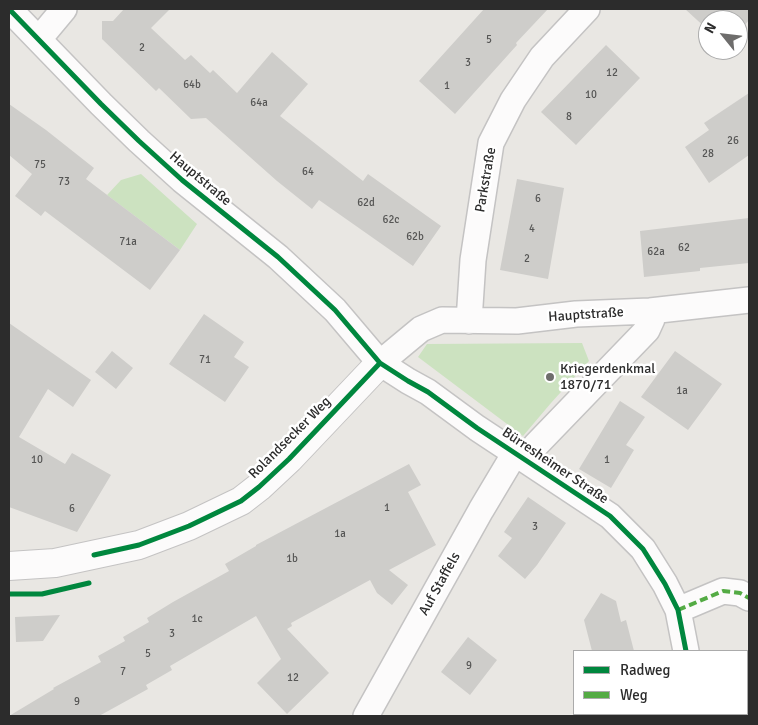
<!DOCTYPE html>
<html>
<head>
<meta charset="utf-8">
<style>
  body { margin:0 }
  #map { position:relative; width:758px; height:725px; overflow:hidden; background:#e9e7e3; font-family:Signika,sans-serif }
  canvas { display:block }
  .frame { position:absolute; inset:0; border:10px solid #2c2c2c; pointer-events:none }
  .legend { position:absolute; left:573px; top:650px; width:175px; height:65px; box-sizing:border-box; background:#fff; border:1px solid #ababab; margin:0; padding:6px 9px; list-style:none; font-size:15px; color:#2c2c2c }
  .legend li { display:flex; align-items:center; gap:10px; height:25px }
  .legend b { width:25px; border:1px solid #ababab }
  .north { position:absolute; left:698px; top:10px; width:50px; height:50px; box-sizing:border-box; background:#fff; border:1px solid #ababab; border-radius:50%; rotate:299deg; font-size:14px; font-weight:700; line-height:20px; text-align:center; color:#2c2c2c }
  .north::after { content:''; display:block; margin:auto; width:18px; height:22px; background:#6e6d6c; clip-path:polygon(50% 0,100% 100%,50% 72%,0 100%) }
</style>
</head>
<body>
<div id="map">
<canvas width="758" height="725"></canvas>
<div class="frame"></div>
<ul class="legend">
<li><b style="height:6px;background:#00873e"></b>Radweg</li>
<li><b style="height:6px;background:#54ab44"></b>Weg</li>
</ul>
<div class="north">N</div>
</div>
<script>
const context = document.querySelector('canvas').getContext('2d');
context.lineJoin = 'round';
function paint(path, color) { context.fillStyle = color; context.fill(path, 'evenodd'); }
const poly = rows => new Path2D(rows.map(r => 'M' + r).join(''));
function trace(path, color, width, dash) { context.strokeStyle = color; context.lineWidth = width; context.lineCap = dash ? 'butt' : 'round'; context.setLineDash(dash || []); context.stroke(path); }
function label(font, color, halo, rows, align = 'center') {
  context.font = font + ' Signika,sans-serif'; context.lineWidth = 5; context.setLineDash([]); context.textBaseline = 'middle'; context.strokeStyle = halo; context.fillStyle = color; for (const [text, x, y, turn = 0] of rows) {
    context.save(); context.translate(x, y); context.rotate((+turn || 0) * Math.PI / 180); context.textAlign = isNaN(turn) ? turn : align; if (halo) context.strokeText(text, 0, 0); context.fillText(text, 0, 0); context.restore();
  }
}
paint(poly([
  [141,174,197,224,180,250,107,195,121,180],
  [582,343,589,361,551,403,523,436,418,357,427,344]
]), '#cce2c0');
paint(poly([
  [124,9,170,9,151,28,185,60,191,55,210,73,213,70,237,93,272,52,308,84,280,116,363,181,368,174,441,226,413,266,319,200,312,209,277,181,206,118,191,119,159,88,156,91,102,39,102,21,113,21],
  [484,9,548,9,516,43,517,45,455,114,419,81],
  [685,9,749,9,749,20,738,33,738,20,708,20,708,30],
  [606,45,640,78,576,145,541,112],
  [749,93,749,155,709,183,685,147,709,130,704,123],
  [9,104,46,130,94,168,86,179,180,250,150,290,45,211,41,216,15,196,32,174,9,155],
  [517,179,564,188,548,279,500,270],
  [749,218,749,263,700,268,700,271,644,277,640,231],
  [204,314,244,342,234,357,249,367,225,402,169,364],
  [9,323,91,380,73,407,48,389,19,437,65,464,72,453,111,475,77,532,9,507],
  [112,351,133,368,116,389,95,372],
  [675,351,722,384,688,430,641,397],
  [620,401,645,417,626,445,634,450,611,488,579,469],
  [409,464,421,485,408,492,436,545,389,570,408,585,392,605,377,593,370,580,291,623,292,626,287,629,329,673,287,714,257,683,281,659,256,616,170,666,172,670,146,685,148,689,99,716,9,716,54,689,53,688,101,662,98,656,125,641,123,637,149,622,147,618,173,602,229,571,225,564,256,546,256,545],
  [528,497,566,523,537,565,525,579,498,556,512,538,504,532],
  [601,593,616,601,621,622,626,620,634,651,592,651,584,620],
  [60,615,43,641,16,642,15,617],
  [468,637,497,660,470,695,441,672]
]), '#cecdca');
const minor = poly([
  [9,9,101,104,139,141,182,180,278,257,335,310,380,363,408,381,428,392,477,428,610,516,643,549,665,584,678,610,686,651],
  [39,39,64,9],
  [469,321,473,260,491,143,513,100,542,57,587,9],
  [380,363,421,329,442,320,517,321,576,314,650,311,749,300],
  [525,459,536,445,647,330,652,319,650,311],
  [678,610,723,591,740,593,749,598],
  [692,714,692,716],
  [366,716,481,510,515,453]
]);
const tertiary = poly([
  [9,566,55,563,139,545,189,526,241,501,259,487,289,459,380,363]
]);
trace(minor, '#c4c3c3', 28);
trace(tertiary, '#c4c3c3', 30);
trace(minor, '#fcfbfb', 25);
trace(tertiary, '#fcfbfb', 28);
trace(poly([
  [678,610,723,591,740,593,749,598]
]), '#54ab44', 4, [8, 4]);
trace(poly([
  [9,9,101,104,139,141,182,180,278,257,335,310,380,363,408,381,428,392,477,428,610,516,643,549,665,584,678,610,686,651],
  [94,555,139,545,189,526,241,501,259,487,289,459,380,363],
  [9,594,42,594,89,583]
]), '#00873e', 5);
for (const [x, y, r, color] of [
  [550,377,5,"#6e6d6c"]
]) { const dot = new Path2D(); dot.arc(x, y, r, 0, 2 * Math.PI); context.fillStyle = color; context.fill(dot); trace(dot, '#fff', 2); }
label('11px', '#565655', null, [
  ["5",489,40],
  ["2",142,48],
  ["3",468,63],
  ["12",612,73],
  ["64b",192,85],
  ["1",447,86],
  ["10",591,95],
  ["64a",259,103],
  ["8",569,117],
  ["26",733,141],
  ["28",708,154],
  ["75",40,165],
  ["64",308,172],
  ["73",64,182],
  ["6",538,199],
  ["62d",366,203],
  ["62c",391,220],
  ["4",532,229],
  ["62b",415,237],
  ["71a",128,242],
  ["62",684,248],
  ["62a",656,252],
  ["2",527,259],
  ["71",205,360],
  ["1a",682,391],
  ["10",37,460],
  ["1",607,460],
  ["1",387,508],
  ["6",72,509],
  ["3",535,527],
  ["1a",340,534],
  ["1b",292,559],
  ["1c",197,619],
  ["3",172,634],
  ["5",148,654],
  ["9",469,666],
  ["7",123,672],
  ["12",293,678],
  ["9",77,702]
]);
label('14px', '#2c2c2c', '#fff', [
  ["Hauptstraße",200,179,40],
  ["Parkstraße",486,180,-80],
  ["Hauptstraße",586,315,-4],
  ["Rolandsecker Weg",290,438,-45],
  ["Bürresheimer Straße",555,466,34],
  ["Auf Staffels",440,584,-61]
]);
label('14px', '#2c2c2c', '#fff', [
  ["Kriegerdenkmal",560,369],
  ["1870/71",560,385]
], 'left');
</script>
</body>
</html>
